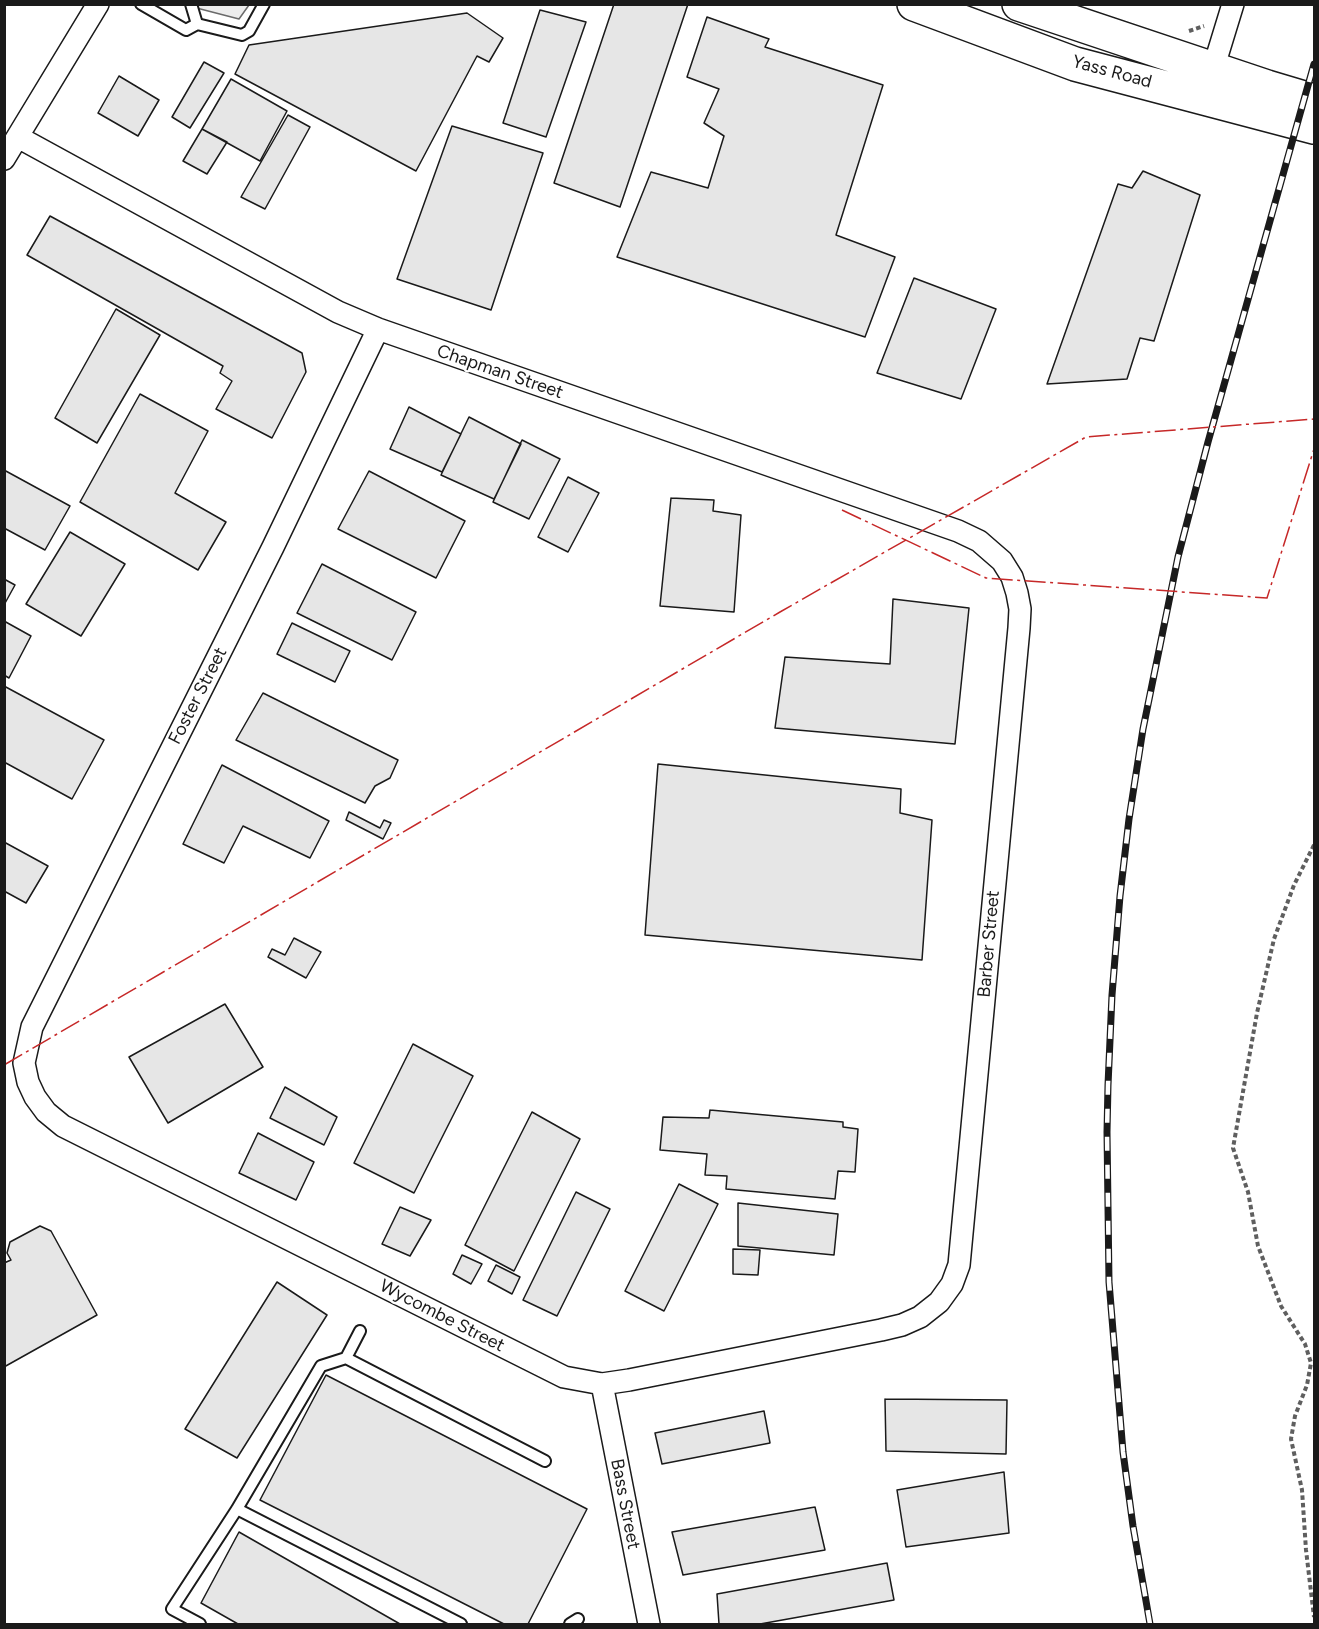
<!DOCTYPE html>
<html>
<head>
<meta charset="utf-8">
<style>
  body { margin:0 }
  #map { position:relative; width:1319px; height:1629px; overflow:hidden; background:#fff; font-family:Figtree,sans-serif }
  canvas { display:block }
  .frame { position:absolute; inset:0; border:6px solid #1a1a1a; pointer-events:none }
</style>
</head>
<body>
<div id="map">
<canvas width="1319" height="1629"></canvas>
<div class="frame"></div>
</div>
<script>
const context = document.querySelector('canvas').getContext('2d');
context.lineJoin = 'round';
function paint(path, color) { context.fillStyle = color; context.fill(path, 'evenodd'); }
const poly = rows => new Path2D(rows.map(r => 'M' + r).join(''));
function trace(path, color, width, dash) { context.strokeStyle = color; context.lineWidth = width; context.lineCap = dash ? 'butt' : 'round'; context.setLineDash(dash || []); context.stroke(path); }
function label(font, color, halo, rows, align = 'center') {
  context.font = font + ' Figtree,sans-serif'; context.lineWidth = 4.5; context.setLineDash([]); context.textBaseline = 'middle'; context.strokeStyle = halo; context.fillStyle = color; for (const [text, x, y, turn = 0] of rows) {
    context.save(); context.translate(x, y); context.rotate((+turn || 0) * Math.PI / 180); context.textAlign = isNaN(turn) ? turn : align; if (halo) context.strokeText(text, 0, 0); context.fillText(text, 0, 0); context.restore();
  }
}
const built = poly([
  [185,5,249,5,239,19,185,5]
]);
paint(built, '#ededed');
trace(built, '#6a6a6a', 1.5);
const building = poly([
  [614,4,688,4,620,207,554,183,614,4],
  [540,10,586,22,546,137,503,123,540,10],
  [467,13,503,38,489,62,477,56,416,171,235,74,249,45,467,13],
  [707,17,769,39,765,47,883,85,836,235,895,257,865,337,617,257,651,172,708,188,724,136,704,123,719,89,687,77,707,17],
  [204,62,224,73,190,128,172,117,204,62],
  [119,76,159,100,138,136,98,113,119,76],
  [231,79,287,111,260,161,202,129,231,79],
  [288,115,310,127,265,209,241,197,288,115],
  [452,126,543,153,491,310,397,279,452,126],
  [202,129,227,142,207,174,183,161,202,129],
  [1143,171,1200,195,1154,341,1140,338,1127,379,1047,384,1118,184,1132,188,1143,171],
  [50,216,302,353,306,372,272,438,216,409,232,381,220,373,223,366,27,255,50,216],
  [914,278,996,309,961,399,877,373,914,278],
  [116,309,160,335,97,443,55,418,116,309],
  [140,394,208,431,175,493,226,522,198,570,80,502,140,394],
  [409,407,461,434,442,472,390,449,409,407],
  [469,417,521,444,494,499,441,475,469,417],
  [522,440,560,459,529,519,493,502,522,440],
  [4,470,70,506,45,550,4,528,4,470],
  [369,471,465,521,436,578,338,529,369,471],
  [568,477,599,493,568,552,538,537,568,477],
  [671,498,714,500,713,511,741,515,734,612,660,606,671,498],
  [70,532,125,564,81,636,26,604,70,532],
  [322,564,416,612,392,660,297,613,322,564],
  [4,579,15,585,4,605,4,579],
  [893,599,969,608,955,744,775,728,785,657,890,664,893,599],
  [4,621,31,636,9,678,4,675,4,621],
  [292,623,350,651,335,682,277,654,292,623],
  [4,686,104,740,72,799,4,762,4,686],
  [263,693,398,760,390,778,375,786,365,803,236,740,263,693],
  [658,764,901,789,900,813,932,820,922,960,645,935,658,764],
  [222,765,329,821,310,858,243,826,224,863,183,844,222,765],
  [349,812,380,828,384,820,391,823,383,839,346,820,349,812],
  [4,842,48,866,26,903,4,891,4,842],
  [294,938,321,952,306,978,268,957,272,949,285,955,294,938],
  [225,1004,263,1067,168,1123,129,1057,225,1004],
  [413,1044,473,1076,414,1193,354,1163,413,1044],
  [285,1087,337,1117,324,1145,270,1118,285,1087],
  [710,1110,843,1122,843,1127,858,1129,855,1172,838,1171,835,1199,726,1189,727,1176,705,1175,707,1154,660,1150,663,1117,709,1118,710,1110],
  [532,1112,580,1139,514,1271,465,1245,532,1112],
  [258,1133,314,1162,296,1200,239,1173,258,1133],
  [679,1184,718,1204,664,1311,625,1291,679,1184],
  [576,1192,610,1209,557,1316,523,1300,576,1192],
  [738,1203,838,1214,834,1255,738,1246,738,1203],
  [400,1207,431,1220,410,1256,382,1244,400,1207],
  [40,1226,51,1231,97,1315,4,1367,4,1263,11,1260,7,1253,10,1242,40,1226],
  [733,1249,760,1250,758,1275,733,1274,733,1249],
  [462,1255,482,1264,471,1284,453,1274,462,1255],
  [496,1265,520,1277,512,1294,488,1281,496,1265],
  [277,1282,327,1315,237,1458,185,1429,277,1282],
  [326,1375,587,1509,528,1624,504,1624,260,1500,326,1375],
  [885,1399,1007,1400,1006,1454,886,1451,885,1399],
  [764,1411,770,1443,662,1464,655,1433,764,1411],
  [1004,1472,1009,1533,906,1547,897,1490,1004,1472],
  [815,1507,825,1550,683,1575,672,1532,815,1507],
  [239,1532,400,1624,238,1624,201,1603,239,1532],
  [887,1563,894,1600,760,1624,719,1624,717,1594,887,1563]
]);
paint(building, '#e6e6e6');
trace(building, '#1a1a1a', 1.5);
const lane = poly([
  [141,4,186,30,197,24,191,4],
  [197,24,242,35,249,31,264,4],
  [346,1358,545,1461],
  [237,1509,461,1624],
  [200,1624,172,1609,237,1509,321,1366,346,1358,360,1331],
  [570,1624,578,1619]
]);
const street = poly([
  [1211,69,1218,53,1233,4],
  [18,137,338,312,378,329,958,531,979,541,1002,561,1012,577,1017,593,1020,609,1019,628,959,1265,952,1284,939,1302,920,1317,902,1325,881,1330,629,1380,602,1384,564,1377,63,1126,46,1112,35,1097,28,1082,24,1063,32,1027,273,547,378,329],
  [4,159,98,4],
  [602,1384,649,1624]
]);
const primary = poly([
  [914,4,1075,64,1314,127],
  [1019,4,1267,87,1314,101]
]);
trace(lane, '#1a1a1a', 14);
trace(street, '#1a1a1a', 24);
trace(primary, '#1a1a1a', 36);
trace(poly([
  [1189,31,1204,26],
  [1314,845,1294,885,1274,939,1257,1013,1233,1148,1248,1192,1258,1246,1281,1306,1305,1344,1311,1363,1307,1385,1295,1416,1291,1439,1302,1490,1306,1550,1314,1617]
]), '#5f5f5f', 4, [4.5, 3]);
trace(lane, '#fff', 10);
trace(street, '#fff', 21);
trace(primary, '#fff', 33);
const rail = poly([
  [1150,1624,1133,1526,1123,1452,1109,1282,1107,1132,1108,1085,1112,995,1120,896,1129,819,1143,729,1178,557,1208,442,1314,64]
]);
trace(rail, '#1a1a1a', 7);
trace(rail, '#fff', 4.5, [14]);
trace(poly([
  [842,510,986,578,1267,598,1314,449],
  [4,1065,780,612,1086,437,1314,419]
]), '#c62828', 1.5, [21, 4.5, 3, 4.5]);
label('18px', '#1a1a1a', '#fff', [
  ["Yass Road",1112,72,15],
  ["Chapman Street",500,372,19],
  ["Foster Street",198,696,-63],
  ["Barber Street",989,944,-85],
  ["Wycombe Street",442,1316,27],
  ["Bass Street",625,1504,79]
]);
</script>
</body>
</html>
